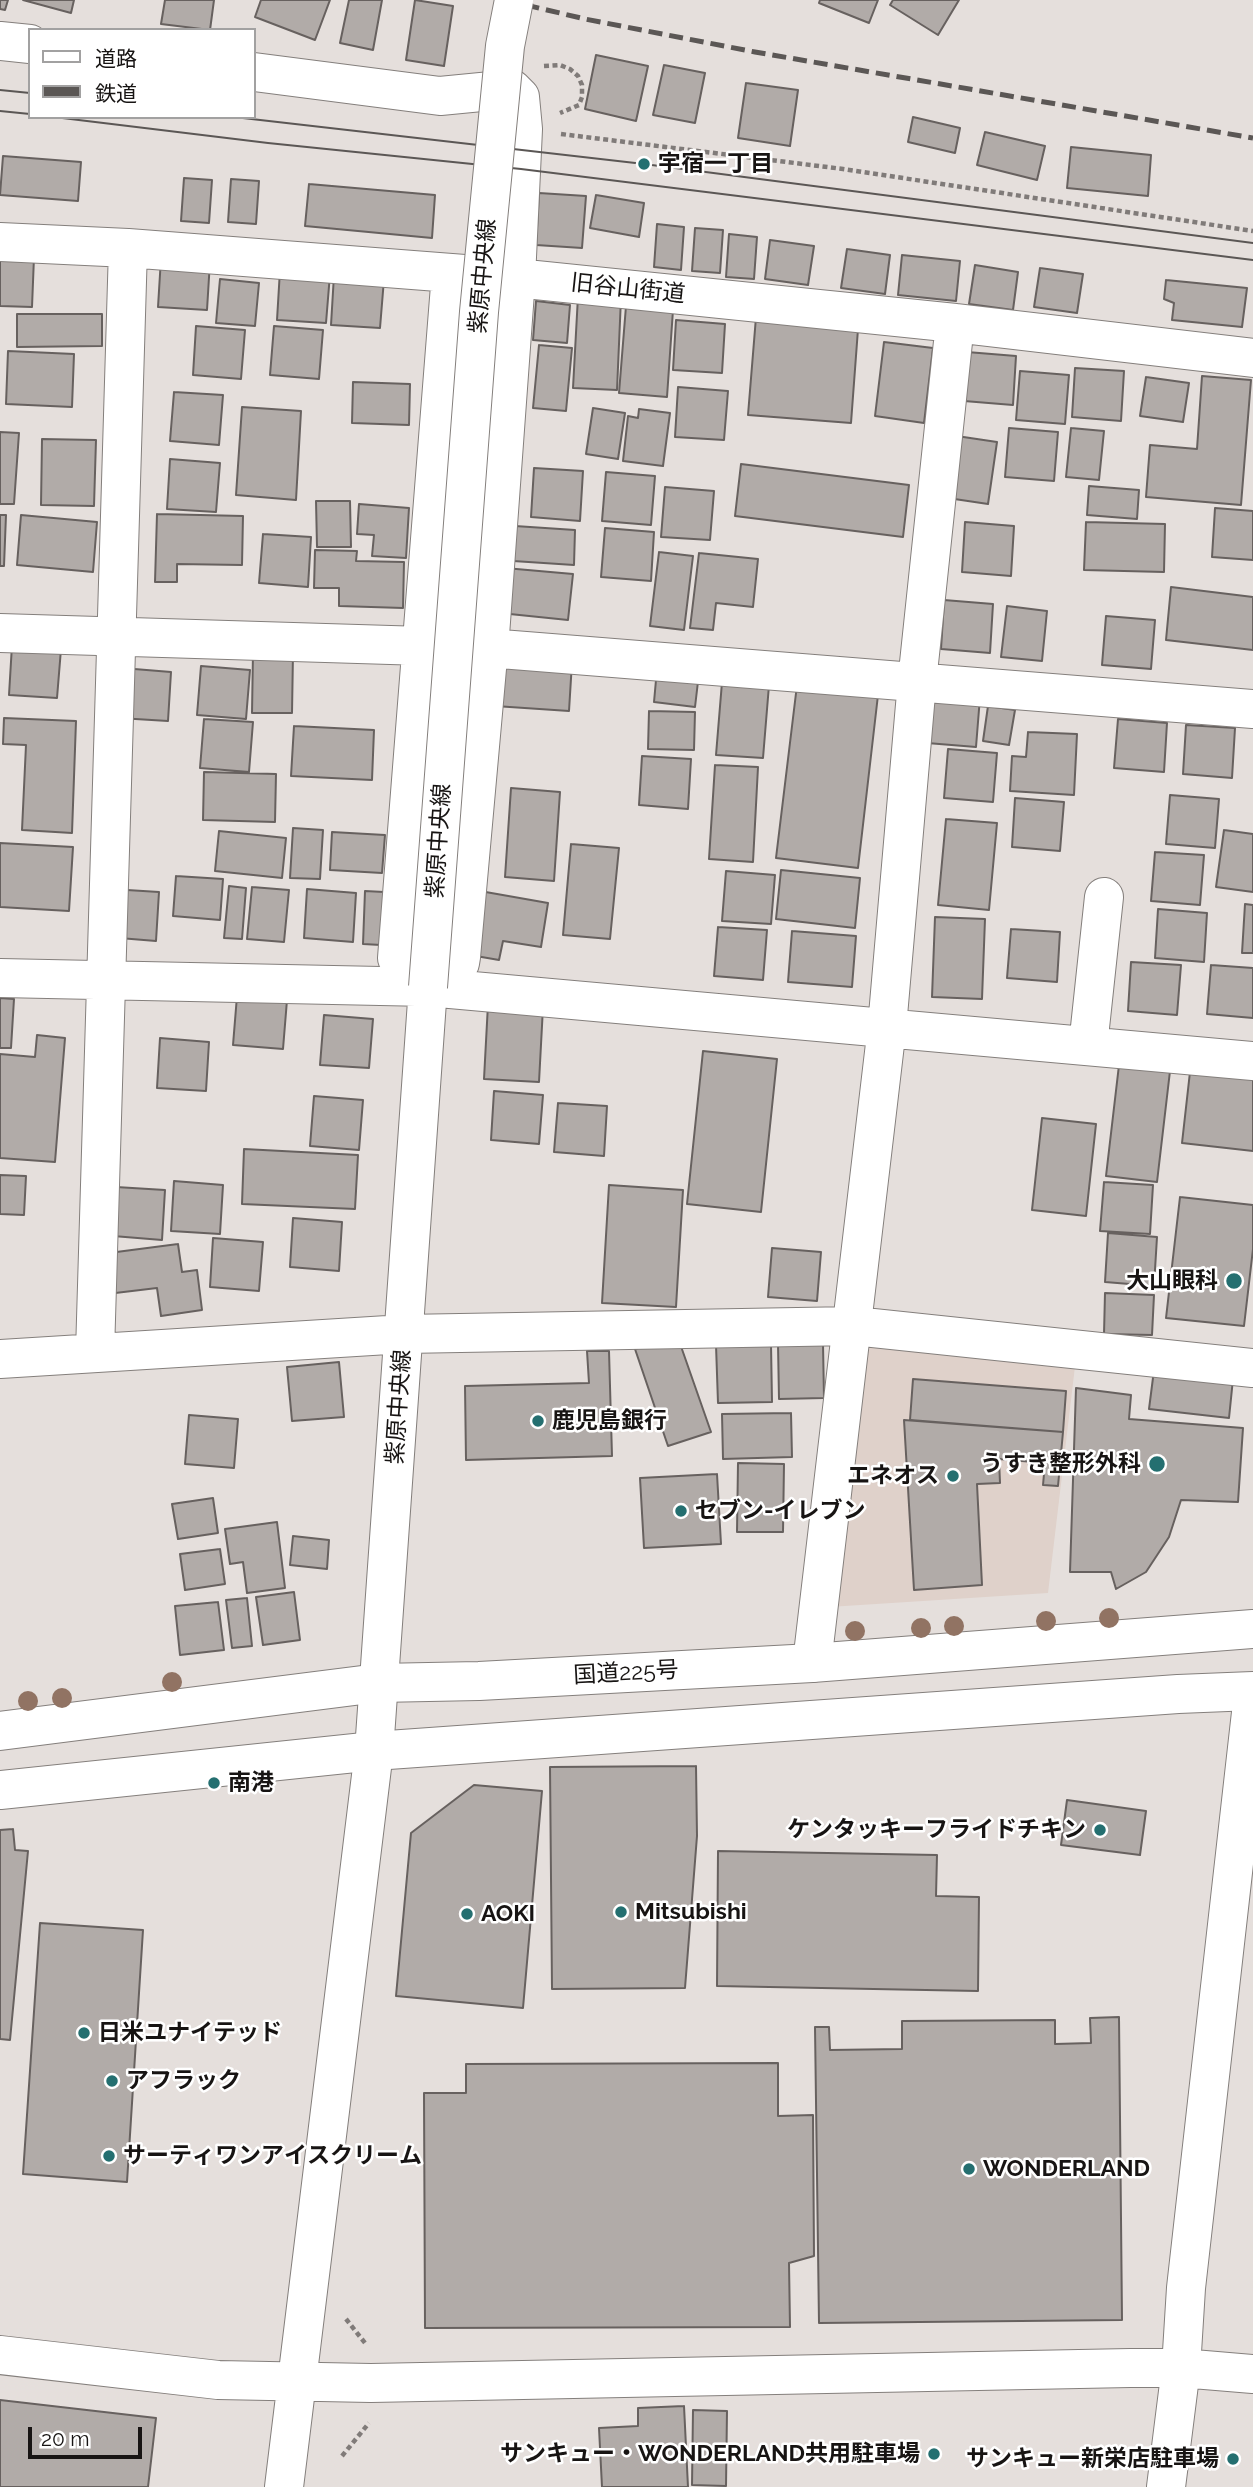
<!DOCTYPE html>
<html>
<head>
<meta charset="utf-8">
<style>
  body { margin:0 }
  #map { position:relative; width:1253px; height:2487px; overflow:hidden; background:#e5dfdc; font-family:Raleway,"Noto Sans JP",sans-serif }
  canvas { display:block }
  .legend { position:absolute; left:28px; top:28px; width:228px; height:91px; box-sizing:border-box; background:#fff; border:2px solid #a2a1a1; margin:0; padding:9px 12px; list-style:none; font-size:21px; color:#171413 }
  .legend li { display:flex; align-items:center; gap:14px; height:35px }
  .legend b { width:35px; border:2px solid #a2a1a1 }
  .scale { position:absolute; left:28px; top:2427px; width:114px; height:32px; box-sizing:border-box; border:4px solid #171413; border-top:0; padding-left:9px; font-size:21px; line-height:24px; white-space:nowrap; color:#171413; -webkit-text-stroke:5px #fff; paint-order:stroke }
</style>
</head>
<body>
<div id="map">
<canvas width="1253" height="2487"></canvas>
<ul class="legend">
<li><b style="height:9px;background:#fff"></b>道路</li>
<li><b style="height:9px;background:#5b5755"></b>鉄道</li>
</ul>
<div class="scale">20 m</div>
</div>
<script>
const context = document.querySelector('canvas').getContext('2d');
context.lineJoin = 'round';
function paint(path, color) { context.fillStyle = color; context.fill(path, 'evenodd'); }
const poly = rows => new Path2D(rows.map(r => 'M' + r).join(''));
function trace(path, color, width, dash) { context.strokeStyle = color; context.lineWidth = width; context.lineCap = dash ? 'butt' : 'round'; context.setLineDash(dash || []); context.stroke(path); }
function label(font, color, halo, rows, align = 'center') {
  context.font = font + ' Raleway,"Noto Sans JP",sans-serif'; context.lineWidth = 5; context.setLineDash([]); context.textBaseline = 'middle'; context.strokeStyle = halo; context.fillStyle = color; for (const [text, x, y, turn = 0] of rows) {
    context.save(); context.translate(x, y); context.rotate((+turn || 0) * Math.PI / 180); context.textAlign = isNaN(turn) ? turn : align; if (halo) context.strokeText(text, 0, 0); context.fillText(text, 0, 0); context.restore();
  }
}
paint(poly([
  [877,1341,1076,1358,1048,1593,829,1607,858,1360]
]), '#dfd1ca');
const building = poly([
  [0,0,8,0,5,10,0,9,0,0],
  [23,0,74,0,71,13,23,0],
  [165,0,214,0,210,30,161,24,165,0],
  [261,0,330,0,315,40,255,17,261,0],
  [349,0,382,0,373,50,340,43,349,0],
  [415,0,453,6,444,66,406,60,415,0],
  [820,0,878,0,869,23,819,3,820,0],
  [893,0,959,0,938,35,890,5,893,0],
  [596,55,648,66,636,121,585,109,596,55],
  [664,65,705,73,695,123,653,115,664,65],
  [746,83,798,90,790,146,738,138,746,83],
  [913,117,960,128,955,153,908,142,913,117],
  [985,132,1045,146,1037,180,977,165,985,132],
  [1071,147,1151,155,1148,196,1067,188,1071,147],
  [3,156,81,162,78,201,0,195,3,156],
  [184,178,212,180,209,223,181,221,184,178],
  [231,179,259,181,256,224,228,222,231,179],
  [309,184,435,195,432,238,305,226,309,184],
  [539,193,586,196,582,248,536,245,539,193],
  [596,195,644,203,639,237,590,228,596,195],
  [657,224,684,227,681,270,654,267,657,224],
  [695,228,723,230,720,273,692,271,695,228],
  [729,234,757,237,754,279,726,277,729,234],
  [770,240,814,246,808,285,765,279,770,240],
  [847,249,890,255,885,294,841,288,847,249],
  [902,255,960,261,956,301,898,295,902,255],
  [0,256,34,257,32,307,0,306,0,256],
  [161,258,210,261,207,310,158,307,161,258],
  [975,265,1018,272,1013,310,969,304,975,265],
  [1040,268,1083,274,1077,313,1034,307,1040,268],
  [280,270,330,274,326,323,277,320,280,270],
  [334,275,384,279,380,328,331,325,334,275],
  [220,279,259,283,255,326,216,323,220,279],
  [1166,280,1247,288,1242,327,1172,320,1174,303,1164,299,1166,280],
  [578,296,621,298,617,390,573,388,578,296],
  [536,301,570,305,567,343,533,340,536,301],
  [626,306,673,310,667,397,619,393,626,306],
  [17,314,102,314,102,346,17,347,17,314],
  [756,317,858,329,851,423,748,415,756,317],
  [676,320,725,324,722,373,673,370,676,320],
  [196,326,245,330,241,379,193,375,196,326],
  [274,326,323,330,319,379,270,375,274,326],
  [884,342,933,348,924,423,875,416,884,342],
  [539,345,572,348,566,411,533,408,539,345],
  [8,351,74,354,72,407,6,404,8,351],
  [967,352,1016,356,1013,405,964,401,967,352],
  [1075,368,1124,371,1121,421,1072,417,1075,368],
  [1020,371,1069,375,1065,424,1016,420,1020,371],
  [1202,376,1251,380,1241,505,1146,497,1150,445,1197,449,1202,376],
  [1146,377,1189,383,1183,422,1140,416,1146,377],
  [353,382,410,384,409,425,352,423,353,382],
  [678,387,728,391,724,440,675,437,678,387],
  [174,392,223,395,219,445,170,441,174,392],
  [242,407,301,411,296,500,236,495,242,407],
  [593,408,625,413,618,459,586,454,593,408],
  [639,409,670,413,663,466,623,461,628,416,638,418,639,409],
  [1009,428,1058,432,1054,481,1005,477,1009,428],
  [1071,428,1104,431,1099,480,1066,477,1071,428],
  [0,432,19,433,14,504,0,504,0,432],
  [950,435,997,442,988,504,941,497,950,435],
  [42,439,96,440,94,506,41,505,42,439],
  [170,459,220,463,216,512,167,509,170,459],
  [741,464,909,485,903,537,735,516,741,464],
  [534,468,583,471,580,521,531,517,534,468],
  [606,472,655,476,651,525,602,521,606,472],
  [1089,486,1139,490,1137,519,1087,515,1089,486],
  [665,487,714,491,710,540,661,537,665,487],
  [316,501,350,501,351,547,317,547,316,501],
  [359,504,409,508,406,558,372,556,374,535,357,534,359,504],
  [1215,508,1253,511,1253,560,1212,557,1215,508],
  [157,514,243,516,242,565,177,564,177,582,155,582,157,514],
  [0,515,6,515,4,566,0,566,0,515],
  [21,515,97,522,93,572,17,565,21,515],
  [965,522,1014,526,1011,576,962,572,965,522],
  [1086,522,1165,524,1164,572,1084,570,1086,522],
  [500,525,575,530,574,565,498,560,500,525],
  [605,528,654,532,651,581,601,577,605,528],
  [263,534,311,537,308,587,259,583,263,534],
  [315,550,357,551,356,561,404,562,403,608,339,606,339,588,314,588,315,550],
  [659,552,693,556,684,630,650,626,659,552],
  [699,553,758,559,753,607,716,603,713,630,690,628,699,553],
  [505,568,573,574,568,620,500,613,505,568],
  [1171,587,1253,597,1253,650,1166,640,1171,587],
  [944,600,993,604,990,653,941,649,944,600],
  [1007,606,1047,611,1042,661,1001,657,1007,606],
  [1106,616,1155,620,1151,669,1102,665,1106,616],
  [12,645,61,649,57,698,9,695,12,645],
  [253,652,293,653,292,713,252,713,253,652],
  [498,657,572,662,569,711,495,706,498,657],
  [201,666,250,670,246,719,197,715,201,666],
  [122,668,171,672,168,721,119,718,122,668],
  [657,669,699,673,695,707,654,702,657,669],
  [723,670,770,673,763,758,716,755,723,670],
  [797,685,878,695,858,868,776,858,797,685],
  [931,694,980,697,976,747,927,743,931,694],
  [988,706,1015,710,1009,745,983,741,988,706],
  [649,711,695,712,694,750,648,749,649,711],
  [4,718,76,721,72,833,22,830,26,745,3,744,4,718],
  [204,719,253,722,249,772,200,768,204,719],
  [1118,719,1167,723,1164,772,1114,768,1118,719],
  [1186,725,1235,728,1232,778,1183,774,1186,725],
  [294,726,374,730,372,780,291,776,294,726],
  [1028,732,1077,734,1074,795,1010,791,1012,756,1026,757,1028,732],
  [948,749,997,753,993,802,944,798,948,749],
  [642,756,691,759,688,809,639,805,642,756],
  [715,765,758,767,753,862,709,859,715,765],
  [204,772,276,774,275,822,203,820,204,772],
  [511,788,560,792,554,881,505,877,511,788],
  [1170,795,1219,799,1215,848,1166,844,1170,795],
  [1015,798,1064,802,1060,851,1012,847,1015,798],
  [946,819,997,823,989,910,938,905,946,819],
  [293,828,323,830,320,879,290,878,293,828],
  [1224,830,1253,834,1253,892,1216,887,1224,830],
  [219,831,286,838,282,878,215,871,219,831],
  [332,832,385,835,382,873,330,870,332,832],
  [0,843,73,847,69,911,0,907,0,843],
  [571,844,619,848,610,939,563,935,571,844],
  [1155,852,1204,855,1200,905,1151,901,1155,852],
  [781,870,860,878,855,928,776,919,781,870],
  [726,871,775,875,771,924,722,921,726,871],
  [176,876,223,879,220,920,173,916,176,876],
  [229,886,246,888,242,939,224,938,229,886],
  [252,887,289,890,284,942,247,939,252,887],
  [111,889,159,892,156,941,107,937,111,889],
  [307,889,356,893,353,942,304,938,307,889],
  [365,891,384,892,381,945,363,944,365,891],
  [480,891,548,903,541,947,503,941,499,960,470,955,480,891],
  [1245,904,1253,905,1253,953,1242,953,1245,904],
  [1158,909,1207,913,1204,962,1155,958,1158,909],
  [935,917,985,919,982,999,932,997,935,917],
  [718,927,767,930,763,980,714,976,718,927],
  [1011,929,1060,932,1057,982,1007,978,1011,929],
  [792,931,856,936,852,987,788,982,792,931],
  [1131,962,1181,965,1177,1015,1128,1011,1131,962],
  [1211,965,1253,968,1253,1018,1207,1014,1211,965],
  [237,996,287,1000,283,1049,233,1045,237,996],
  [0,998,14,999,11,1048,0,1048,0,998],
  [488,1004,543,1007,539,1082,484,1079,488,1004],
  [324,1015,373,1019,369,1068,320,1065,324,1015],
  [37,1035,65,1038,55,1162,0,1158,0,1054,35,1057,37,1035],
  [160,1038,209,1042,206,1091,157,1088,160,1038],
  [703,1051,777,1059,761,1212,687,1204,703,1051],
  [1191,1063,1253,1070,1253,1151,1182,1143,1191,1063],
  [1119,1065,1170,1071,1157,1182,1106,1176,1119,1065],
  [494,1091,543,1095,539,1144,491,1140,494,1091],
  [314,1096,363,1100,359,1150,310,1146,314,1096],
  [558,1103,607,1106,604,1156,554,1152,558,1103],
  [1042,1118,1096,1124,1086,1216,1032,1210,1042,1118],
  [244,1149,358,1155,355,1209,242,1204,244,1149],
  [0,1175,26,1176,24,1215,0,1214,0,1175],
  [174,1181,223,1185,220,1234,171,1231,174,1181],
  [1104,1182,1153,1185,1150,1234,1100,1231,1104,1182],
  [609,1185,683,1190,676,1307,602,1303,609,1185],
  [116,1187,165,1190,162,1240,113,1236,116,1187],
  [1180,1197,1253,1205,1253,1249,1244,1326,1166,1318,1180,1197],
  [293,1218,342,1222,339,1271,290,1267,293,1218],
  [1108,1233,1157,1237,1154,1286,1105,1282,1108,1233],
  [213,1238,263,1242,259,1291,210,1287,213,1238],
  [178,1244,182,1272,197,1270,202,1310,161,1316,157,1288,107,1294,101,1254,178,1244],
  [772,1248,821,1252,817,1301,768,1297,772,1248],
  [1105,1293,1154,1295,1152,1335,1104,1334,1105,1293],
  [677,1335,711,1432,668,1446,635,1349,677,1335],
  [771,1344,772,1402,718,1403,716,1345,771,1344],
  [778,1344,823,1344,824,1398,779,1399,778,1344],
  [587,1351,609,1351,612,1456,466,1460,465,1386,589,1383,587,1351],
  [339,1362,344,1417,292,1421,287,1367,339,1362],
  [1154,1370,1233,1379,1229,1418,1149,1409,1154,1370],
  [913,1379,1066,1391,1063,1432,910,1420,913,1379],
  [1076,1388,1131,1395,1129,1419,1243,1428,1238,1502,1181,1500,1169,1537,1146,1572,1116,1589,1111,1572,1070,1572,1076,1388],
  [791,1413,792,1457,723,1459,722,1414,791,1413],
  [189,1415,238,1419,234,1468,185,1464,189,1415],
  [904,1420,1063,1432,1058,1486,1043,1485,1045,1463,999,1459,1000,1483,977,1484,982,1585,914,1590,904,1420],
  [738,1463,784,1464,783,1532,737,1532,738,1463],
  [717,1474,721,1544,644,1548,640,1478,717,1474],
  [213,1498,218,1533,178,1539,172,1504,213,1498],
  [277,1522,285,1588,247,1593,243,1562,230,1564,225,1529,277,1522],
  [293,1536,329,1540,327,1569,290,1565,293,1536],
  [220,1549,225,1584,185,1590,180,1554,220,1549],
  [294,1592,300,1640,263,1645,256,1597,294,1592],
  [247,1598,252,1646,232,1648,226,1600,247,1598],
  [218,1602,224,1650,180,1655,175,1606,218,1602],
  [696,1766,697,1836,685,1988,552,1989,550,1767,696,1766],
  [474,1785,542,1791,523,2008,396,1996,411,1833,474,1785],
  [1067,1800,1146,1811,1140,1855,1061,1845,1067,1800],
  [13,1829,15,1850,28,1851,10,2040,0,2039,0,1830,13,1829],
  [718,1851,937,1855,936,1896,979,1897,978,1991,717,1986,718,1851],
  [40,1923,143,1930,127,2182,23,2174,40,1923],
  [1119,2017,1122,2320,819,2323,815,2027,829,2027,830,2050,902,2049,902,2021,1055,2020,1055,2044,1091,2043,1090,2018,1119,2017],
  [778,2063,778,2116,813,2115,814,2256,789,2263,790,2327,425,2328,424,2093,466,2093,466,2064,778,2063],
  [0,2400,156,2418,148,2487,0,2487,0,2400],
  [684,2406,688,2487,602,2487,599,2428,638,2426,638,2408,684,2406],
  [693,2410,727,2411,726,2486,692,2485,693,2410]
]);
paint(building, '#b1aba8');
trace(building, '#67615f', 2);
const minor = poly([
  [0,41,30,44],
  [254,72,440,96,512,89,520,97,523,129,516,278,490,635,461,957,460,963,428,987],
  [0,242,128,248,516,278,955,323,1253,358],
  [0,633,488,648,1253,709],
  [0,978,428,987,1253,1061],
  [428,987,397,958,451,273],
  [1088,1046,1104,897],
  [95,1352,128,248],
  [0,1359,404,1334,854,1326,1253,1368],
  [812,1663,887,1027,917,682,955,323],
  [0,2355,218,2380,371,2383,1130,2368,1181,2368,1253,2374],
  [284,2487,374,1751,428,987],
  [1166,2487,1181,2368,1186,2288,1253,1695]
]);
const highway = poly([
  [0,1731,378,1683,479,1681,812,1663,1253,1629],
  [0,1790,374,1751,1178,1694,1253,1691]
]);
trace(minor, '#847f7c', 40);
trace(highway, '#847f7c', 40);
trace(poly([
  [544,66,560,65,570,69,578,76,582,85,582,97,579,105,560,113],
  [561,134,843,169,1253,231],
  [346,2319,365,2343],
  [342,2456,369,2423]
]), '#807b79', 4.5, [5, 3.5]);
trace(minor, '#fff', 38);
trace(highway, '#fff', 38);
trace(poly([
  [0,90,30,93],
  [0,111,30,114],
  [54,117,268,143,521,169,1253,260],
  [234,117,644,164,1253,243]
]), '#5b5755', 2);
trace(poly([
  [505,0,585,19,755,52,1253,138]
]), '#5b5755', 5, [14, 7]);
const minorBridge = poly([
  [428,987,479,312,505,46,514,0]
]);
trace(minorBridge, '#847f7c', 40, []);
trace(minorBridge, '#fff', 38);
context.fillStyle = '#917363';
for (const [x, y] of [
  [1109,1618],
  [1046,1621],
  [954,1626],
  [921,1628],
  [855,1631],
  [172,1682],
  [62,1698],
  [28,1701]
]) { context.beginPath(); context.arc(x, y, 10, 0, 2 * Math.PI); context.fill(); }
for (const [x, y, r, color] of [
  [644,164,7,"#246f70"],
  [1234,1281,9,"#246f70"],
  [538,1421,7,"#246f70"],
  [1157,1464,9,"#246f70"],
  [953,1476,7,"#246f70"],
  [681,1511,7,"#246f70"],
  [214,1783,7,"#246f70"],
  [1100,1830,7,"#246f70"],
  [621,1912,7,"#246f70"],
  [467,1914,7,"#246f70"],
  [84,2033,7,"#246f70"],
  [112,2081,7,"#246f70"],
  [109,2156,7,"#246f70"],
  [969,2169,7,"#246f70"],
  [934,2454,7,"#246f70"],
  [1233,2459,7,"#246f70"]
]) { const dot = new Path2D(); dot.arc(x, y, r, 0, 2 * Math.PI); context.fillStyle = color; context.fill(dot); trace(dot, '#fff', 2.5); }
label('bold 23px', '#171413', '#fff', [
  ["宇宿一丁目",658,164],
  ["大山眼科",1218,1281,"right"],
  ["鹿児島銀行",552,1421],
  ["うすき整形外科",1141,1464,"right"],
  ["エネオス",939,1476,"right"],
  ["セブン-イレブン",695,1511],
  ["南港",228,1783],
  ["ケンタッキーフライドチキン",1086,1830,"right"],
  ["Mitsubishi",635,1912],
  ["AOKI",481,1914],
  ["日米ユナイテッド",98,2033],
  ["アフラック",126,2081],
  ["サーティワンアイスクリーム",123,2156],
  ["WONDERLAND",983,2169],
  ["サンキュー・WONDERLAND共用駐車場",920,2454,"right"],
  ["サンキュー新栄店駐車場",1219,2459,"right"]
], 'left');
label('23px', '#171413', '#fff', [
  ["紫原中央線",483,276,-85],
  ["旧谷山街道",628,289,6],
  ["紫原中央線",439,841,-86],
  ["紫原中央線",399,1407,-86],
  ["国道225号",626,1673,-3]
]);
</script>
</body>
</html>
